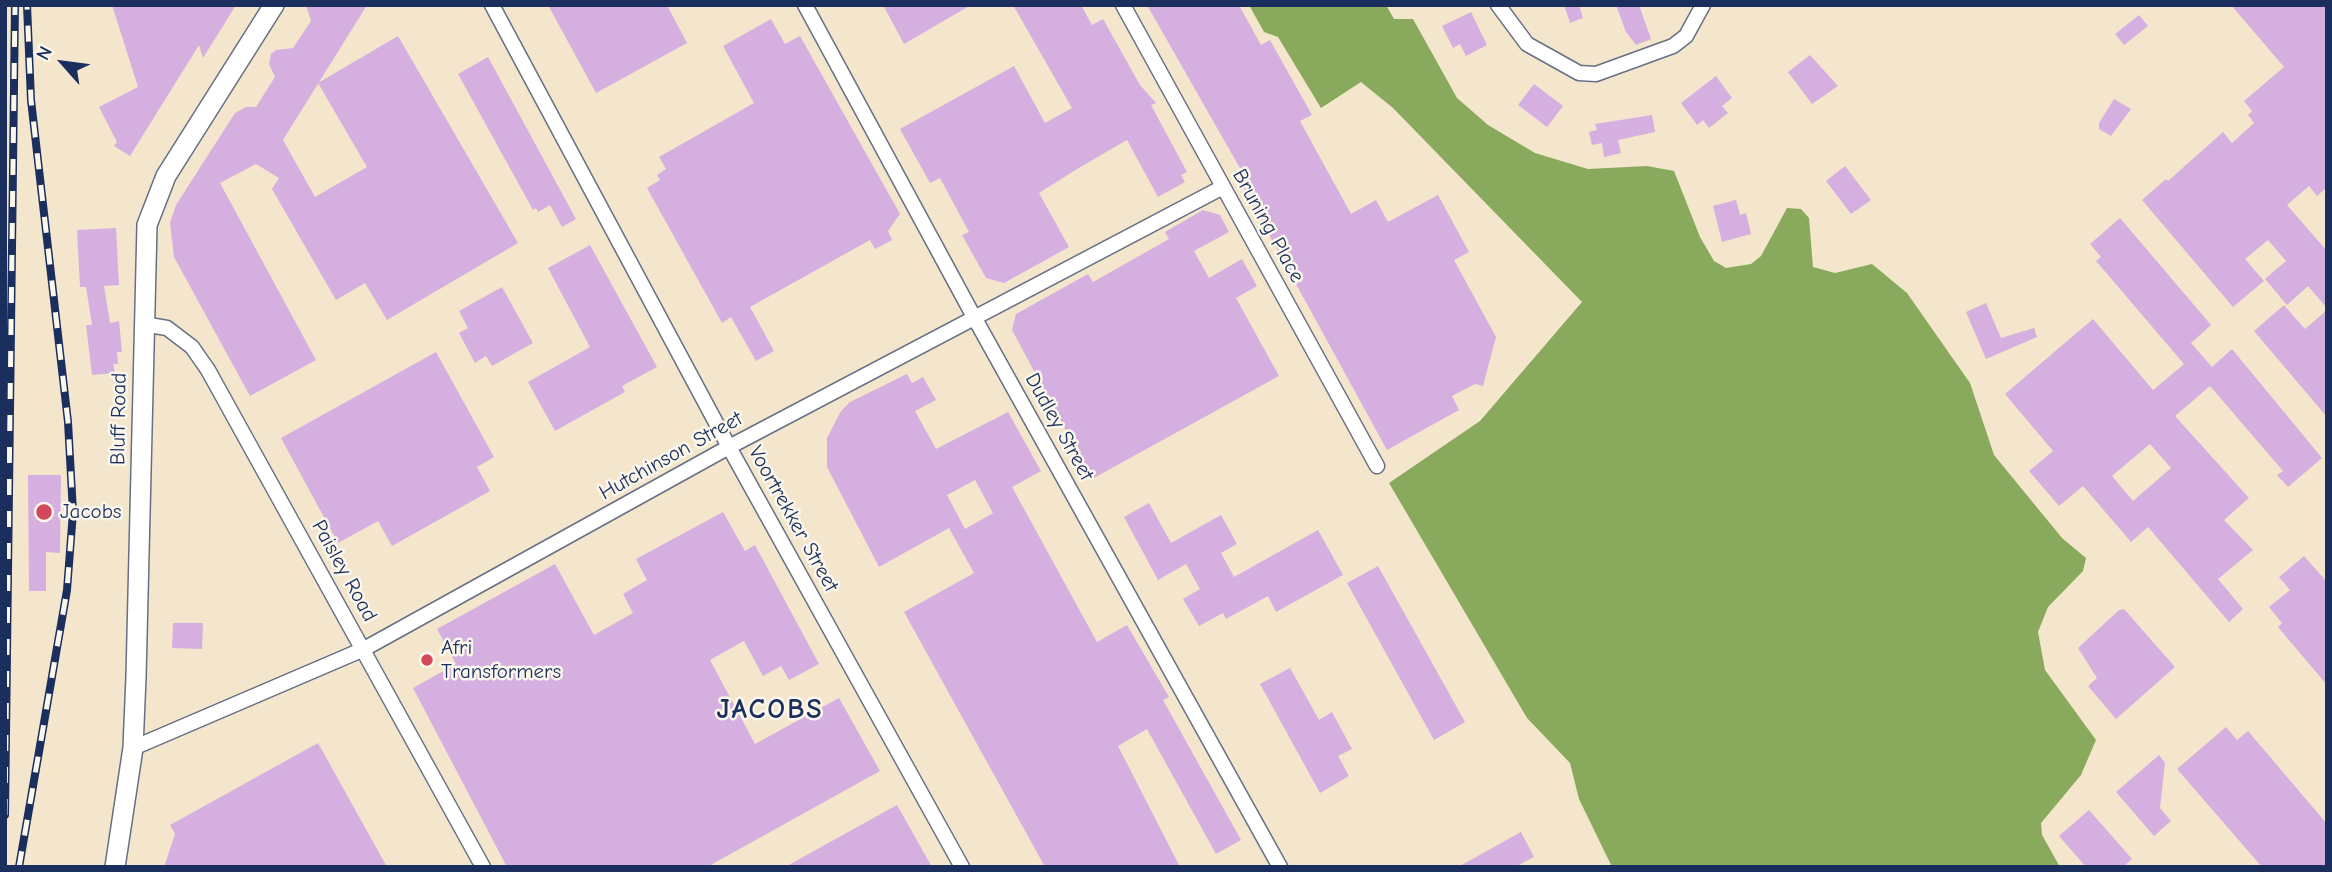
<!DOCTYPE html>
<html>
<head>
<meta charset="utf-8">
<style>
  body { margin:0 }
  #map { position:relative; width:2332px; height:872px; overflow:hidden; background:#f4e6cc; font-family:"Comic Neue",sans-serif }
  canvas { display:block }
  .frame { position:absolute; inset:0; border:7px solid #1b2f5e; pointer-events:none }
  .north { position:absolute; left:28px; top:28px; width:70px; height:70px; -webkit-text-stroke:5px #fbf7ec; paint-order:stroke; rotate:298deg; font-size:19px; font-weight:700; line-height:28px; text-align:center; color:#1b2f5e }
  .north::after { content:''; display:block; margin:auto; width:24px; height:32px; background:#1b2f5e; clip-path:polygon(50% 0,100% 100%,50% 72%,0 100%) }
</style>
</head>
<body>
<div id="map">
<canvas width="2332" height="872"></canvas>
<div class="frame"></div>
<div class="north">N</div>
</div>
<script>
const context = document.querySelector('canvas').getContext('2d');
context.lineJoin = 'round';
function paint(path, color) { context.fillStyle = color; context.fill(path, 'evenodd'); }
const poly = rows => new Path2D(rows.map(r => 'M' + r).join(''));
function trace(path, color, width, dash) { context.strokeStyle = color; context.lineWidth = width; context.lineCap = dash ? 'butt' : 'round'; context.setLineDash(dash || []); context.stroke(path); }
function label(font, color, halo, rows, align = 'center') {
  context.font = font + ' "Comic Neue",sans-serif'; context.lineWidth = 5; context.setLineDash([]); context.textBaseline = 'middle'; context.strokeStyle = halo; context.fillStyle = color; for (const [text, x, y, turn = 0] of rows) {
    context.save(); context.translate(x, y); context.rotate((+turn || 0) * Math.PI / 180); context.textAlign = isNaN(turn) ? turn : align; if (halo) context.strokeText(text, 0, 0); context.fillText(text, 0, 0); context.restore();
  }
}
paint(poly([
  [1249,5,1386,5,1394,19,1413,19,1457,98,1488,125,1535,153,1588,169,1647,166,1674,171,1700,237,1714,261,1726,268,1751,264,1761,256,1787,208,1801,209,1809,218,1813,267,1835,273,1872,264,1907,293,1970,383,1994,455,2062,538,2086,558,2083,571,2048,607,2038,632,2045,670,2096,740,2081,775,2041,823,2042,835,2060,867,1612,867,1579,799,1570,763,1527,718,1389,483,1480,421,1582,302,1393,108,1361,82,1321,108,1278,37,1264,32]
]), '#89a95c');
paint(poly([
  [112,5,236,5,203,58,199,45,130,156,114,146,117,142,99,107,138,87],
  [306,5,367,5,283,140,315,197,367,167,318,83,398,36,518,243,387,320,365,283,336,300,272,189,279,178,256,164,220,183,316,360,250,396,174,257,170,223,176,205,235,113,246,107,256,107,275,77,269,64,271,54,276,50,293,48,311,21],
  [548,5,667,5,687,43,596,93],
  [883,5,971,5,904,44],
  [1013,5,1081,5,1092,25,1103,19,1140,85,1156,103,1151,105,1187,172,1181,175,1185,182,1158,197,1127,140,1077,169,1039,193,1069,247,1004,283,986,278,962,235,969,232,940,178,930,183,900,129,1014,66,1045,123,1072,108],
  [1147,5,1239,5,1261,45,1270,40,1312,115,1300,121,1351,214,1376,200,1388,222,1438,195,1469,252,1454,260,1496,337,1483,386,1475,384,1452,396,1459,410,1387,450,1239,180,1245,177],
  [1564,5,1579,5,1583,18,1570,23],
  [1616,5,1639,5,1651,39,1636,45,1626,32],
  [2231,5,2327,5,2327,187,2317,196,2309,186,2287,205,2327,251,2327,308,2308,286,2287,305,2265,279,2286,261,2268,240,2245,259,2264,281,2233,307,2142,200,2166,179,2168,181,2223,132,2232,143,2254,123,2248,115,2252,111,2244,101,2284,67],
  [1471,12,1487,45,1466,56,1460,44,1453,48,1442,26],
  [2139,15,2148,26,2124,45,2115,34],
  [771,19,785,44,800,36,900,214,888,231,892,240,875,249,870,240,750,307,774,351,756,361,731,317,722,323,647,188,660,180,657,175,666,169,659,157,754,103,723,46],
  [1810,55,1838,86,1812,104,1788,72],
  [488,57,576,219,562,227,550,205,538,212,536,208,533,210,458,74],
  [1716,76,1732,98,1722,106,1728,113,1709,128,1703,120,1697,125,1681,103],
  [1534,84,1563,106,1547,127,1518,105],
  [2114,99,2131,109,2111,136,2099,129,2099,123],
  [1652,115,1655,132,1618,140,1621,153,1604,157,1602,143,1592,145,1589,132,1597,130,1595,124],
  [1845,166,1871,200,1851,214,1826,181],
  [1736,200,1740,215,1746,213,1751,234,1722,242,1713,206],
  [1203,210,1220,215,1229,232,1194,251,1209,278,1242,259,1257,286,1236,298,1279,376,1092,479,1012,330,1016,314,1088,274,1093,282,1169,239,1165,232],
  [2120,218,2211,325,2191,343,2212,367,2232,349,2322,458,2288,487,2277,475,2283,471,2210,386,2175,416,2249,498,2224,520,2253,550,2218,579,2243,609,2229,622,2148,527,2131,542,2083,486,2059,506,2029,471,2053,451,2005,394,2093,319,2153,390,2184,364,2096,261,2101,257,2090,244],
  [2150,444,2171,468,2133,501,2112,476],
  [116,228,119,285,104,286,110,323,119,321,122,352,117,352,118,364,113,364,115,373,92,375,86,325,92,325,86,287,80,287,77,230],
  [590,245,657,367,622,386,625,392,555,431,528,382,590,347,548,268],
  [502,287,533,343,492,366,486,356,475,363,459,333,468,328,459,311],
  [1986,303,2001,338,2034,328,2037,337,1986,359,1966,312],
  [2284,305,2305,329,2327,310,2327,417,2254,331],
  [436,352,494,457,477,467,490,491,392,546,378,521,338,543,281,438],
  [907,374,912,383,923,377,936,400,915,411,936,449,1008,412,1041,471,1012,487,1097,642,1127,625,1169,697,1163,700,1241,840,1216,854,1147,729,1118,746,1180,867,1045,867,904,612,974,573,949,528,879,567,827,467,827,438,841,411,850,402],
  [975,480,993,513,965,529,947,495],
  [28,475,61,475,60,553,46,552,46,591,29,591],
  [1149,503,1171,543,1221,515,1237,544,1221,553,1234,577,1318,530,1343,575,1276,612,1268,596,1226,619,1223,613,1199,626,1183,599,1200,589,1186,564,1158,580,1124,517],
  [723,512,745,551,755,545,819,664,789,680,781,666,763,676,744,641,710,660,755,744,839,698,880,771,707,867,507,867,413,688,456,664,437,629,555,564,594,635,633,613,623,594,647,580,636,559],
  [2304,556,2327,582,2327,685,2278,627,2282,623,2269,607,2290,590,2279,577],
  [1378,566,1465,722,1434,740,1347,583],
  [2124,609,2175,667,2116,719,2088,686,2097,678,2078,648,2119,610],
  [173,623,203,623,202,649,172,648],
  [1290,668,1319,720,1332,712,1352,749,1338,756,1349,776,1320,793,1260,684],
  [2226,727,2237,740,2248,731,2327,824,2327,867,2262,867,2177,769],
  [318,743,387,867,164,867,175,834,170,825],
  [2159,755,2165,763,2160,808,2171,821,2154,836,2116,792],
  [897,805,932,867,785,867],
  [2089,810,2132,859,2123,867,2086,867,2059,836],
  [1521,832,1534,857,1515,867,1458,867]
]), '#d5afdf');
const street = poly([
  [492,5,729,447,962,867],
  [805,5,974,317,1280,867],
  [1123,5,1377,466],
  [1498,5,1527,44,1579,73,1596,74,1673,46,1686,36,1703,5],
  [143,324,167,328,192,347,208,370,483,867],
  [133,748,364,649,729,447,1223,187]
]);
const secondary = poly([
  [115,867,133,748,136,677,147,225,166,176,274,5]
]);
trace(street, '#676f84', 17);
trace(secondary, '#676f84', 22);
trace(street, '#fff', 14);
trace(secondary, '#fff', 19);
const rail = poly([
  [5,815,15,5],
  [19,867,67,590,73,512,68,422,31,100,27,5]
]);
trace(rail, '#1b2f5e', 8);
trace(rail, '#fbf7ec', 5, [16]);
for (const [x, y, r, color] of [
  [44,512,9,"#d1495b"],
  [427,660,7,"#d1495b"]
]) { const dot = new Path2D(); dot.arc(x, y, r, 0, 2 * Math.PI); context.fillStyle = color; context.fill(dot); trace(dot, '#fbf7ec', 2.5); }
label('21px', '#1b2f5e', '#fbf7ec', [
  ["Bruning Place",1268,226,61],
  ["Bluff Road",119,419,-89],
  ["Dudley Street",1059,427,61],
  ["Hutchinson Street",671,456,-29],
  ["Voortrekker Street",793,519,61],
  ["Paisley Road",344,571,61]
]);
label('21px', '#1b2f5e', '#fbf7ec', [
  ["Jacobs",60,512],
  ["Afri",441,648],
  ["Transformers",441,672]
], 'left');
context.letterSpacing = '2px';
label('bold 28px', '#1b2f5e', '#fbf7ec', [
  ["JACOBS",770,710]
]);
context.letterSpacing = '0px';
</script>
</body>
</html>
